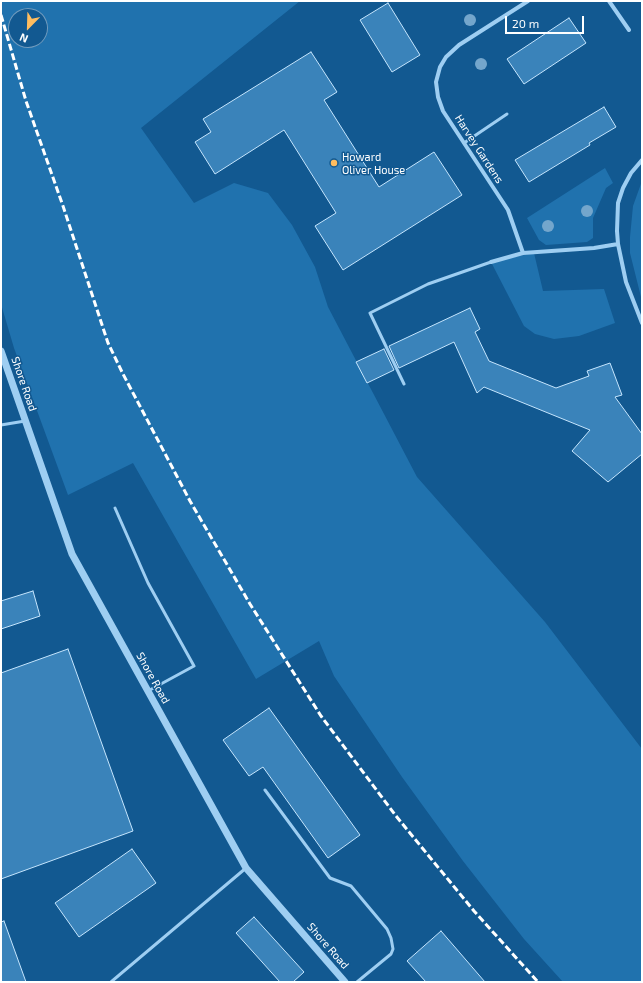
<!DOCTYPE html>
<html>
<head>
<meta charset="utf-8">
<style>
  body { margin:0 }
  #map { position:relative; width:643px; height:983px; overflow:hidden; background:#125991; font-family:"Exo 2",sans-serif }
  canvas { display:block }
  .frame { position:absolute; inset:0; border:2px solid #fff; pointer-events:none }
  .north { position:absolute; left:8px; top:8px; width:40px; height:40px; box-sizing:border-box; background:#125991; border:1px solid #719bbd; border-radius:50%; rotate:203deg; font-size:11px; font-weight:700; line-height:16px; text-align:center; color:#fff }
  .north::after { content:''; display:block; margin:auto; width:14px; height:18px; background:#ffbd5f; clip-path:polygon(50% 0,100% 100%,50% 72%,0 100%) }
  .scale { position:absolute; left:505px; top:16px; width:79px; height:18px; box-sizing:border-box; border:2px solid #fff; border-top:0; padding-left:5px; font-size:12px; line-height:14px; white-space:nowrap; color:#fff; -webkit-text-stroke:3px #125991; paint-order:stroke }
</style>
</head>
<body>
<div id="map">
<canvas width="643" height="983"></canvas>
<div class="frame"></div>
<div class="north">N</div>
<div class="scale">20 m</div>
</div>
<script>
const context = document.querySelector('canvas').getContext('2d');
context.lineJoin = 'round';
function paint(path, color) { context.fillStyle = color; context.fill(path, 'evenodd'); }
const poly = rows => new Path2D(rows.map(r => 'M' + r).join(''));
function trace(path, color, width, dash) { context.strokeStyle = color; context.lineWidth = width; context.lineCap = dash ? 'butt' : 'round'; context.setLineDash(dash || []); context.stroke(path); }
function label(font, color, halo, rows, align = 'center') {
  context.font = font + ' "Exo 2",sans-serif'; context.lineWidth = 3; context.setLineDash([]); context.textBaseline = 'middle'; context.strokeStyle = halo; context.fillStyle = color; for (const [text, x, y, turn = 0] of rows) {
    context.save(); context.translate(x, y); context.rotate((+turn || 0) * Math.PI / 180); context.textAlign = isNaN(turn) ? turn : align; if (halo) context.strokeText(text, 0, 0); context.fillText(text, 0, 0); context.restore();
  }
}
paint(poly([
  [1,1,300,1,141,128,194,203,234,183,268,193,292,225,315,267,328,307,417,477,545,622,642,749,642,982,563,982,524,939,463,861,402,777,334,676,319,641,256,679,133,463,68,495,14,348,1,304],
  [16,16,40,16,40,40,16,40],
  [605,168,613,183,606,188,593,218,593,238,587,242,546,245,539,240,527,218],
  [642,181,642,301,630,253,630,237,633,206],
  [534,253,543,291,604,289,615,323,579,336,554,339,535,334,524,326,491,262]
]), '#2072ae');
const building = poly([
  [388,3,420,55,392,72,360,20,388,3],
  [569,18,586,43,524,84,507,59,569,18],
  [311,52,337,92,324,100,379,187,434,152,462,195,343,270,315,226,336,213,284,130,215,174,195,142,211,132,203,119,311,52],
  [604,107,616,127,589,143,590,145,529,182,515,160,604,107],
  [470,308,480,329,475,332,489,361,556,388,589,376,587,371,610,363,622,395,615,397,642,434,642,454,608,482,572,451,590,430,484,387,477,393,454,342,399,368,389,346,470,308],
  [384,349,394,370,367,383,356,362,384,349],
  [33,591,40,616,1,629,1,601,33,591],
  [68,649,133,831,1,879,1,673,68,649],
  [269,708,360,835,328,858,263,767,249,776,223,740,269,708],
  [132,849,156,883,79,937,55,903,132,849],
  [254,917,304,972,293,982,280,982,236,933,254,917],
  [4,921,26,982,1,982,1,922,4,921],
  [441,931,485,982,426,982,407,961,441,931]
]);
paint(building, '#3a83ba');
trace(building, '#c5e5fd', 1);
trace(poly([
  [464,143,507,114],
  [404,384,370,313,428,284,491,262],
  [1,425,25,421],
  [115,508,148,583,194,666,148,691],
  [265,790,330,878,351,886,387,929,391,938,393,949,391,954,357,982],
  [111,982,246,868]
]), '#9ecef2', 3);
trace(poly([
  [528,1,459,45,446,57,440,67,436,82,438,97,443,111,508,210,523,253,594,248,618,244],
  [609,1,629,30],
  [642,160,631,173,623,188,618,203,617,231,618,244,626,282,642,323],
  [491,262,523,253]
]), '#9ecef2', 4);
trace(poly([
  [1,351,72,554,246,868,345,982]
]), '#9ecef2', 7);
trace(poly([
  [1,15,26,101,63,206,108,343,123,374,190,501,250,604,321,716,396,816,474,911,538,982]
]), '#fff', 3, [7, 3]);
context.fillStyle = '#74a6cc';
for (const [x, y] of [
  [470,20],
  [481,64],
  [587,211],
  [548,226]
]) { context.beginPath(); context.arc(x, y, 6, 0, 2 * Math.PI); context.fill(); }
for (const [x, y, r, color] of [
  [334,163,4,"#ffbd5f"]
]) { const dot = new Path2D(); dot.arc(x, y, r, 0, 2 * Math.PI); context.fillStyle = color; context.fill(dot); trace(dot, '#125991', 1.5); }
label('11px', '#fff', '#125991', [
  ["Harvey Gardens",479,149,57],
  ["Shore Road",24,384,71],
  ["Shore Road",153,678,61],
  ["Shore Road",328,946,49]
]);
label('11px', '#fff', '#125991', [
  ["Howard",342,157],
  ["Oliver House",342,170]
], 'left');
</script>
</body>
</html>
